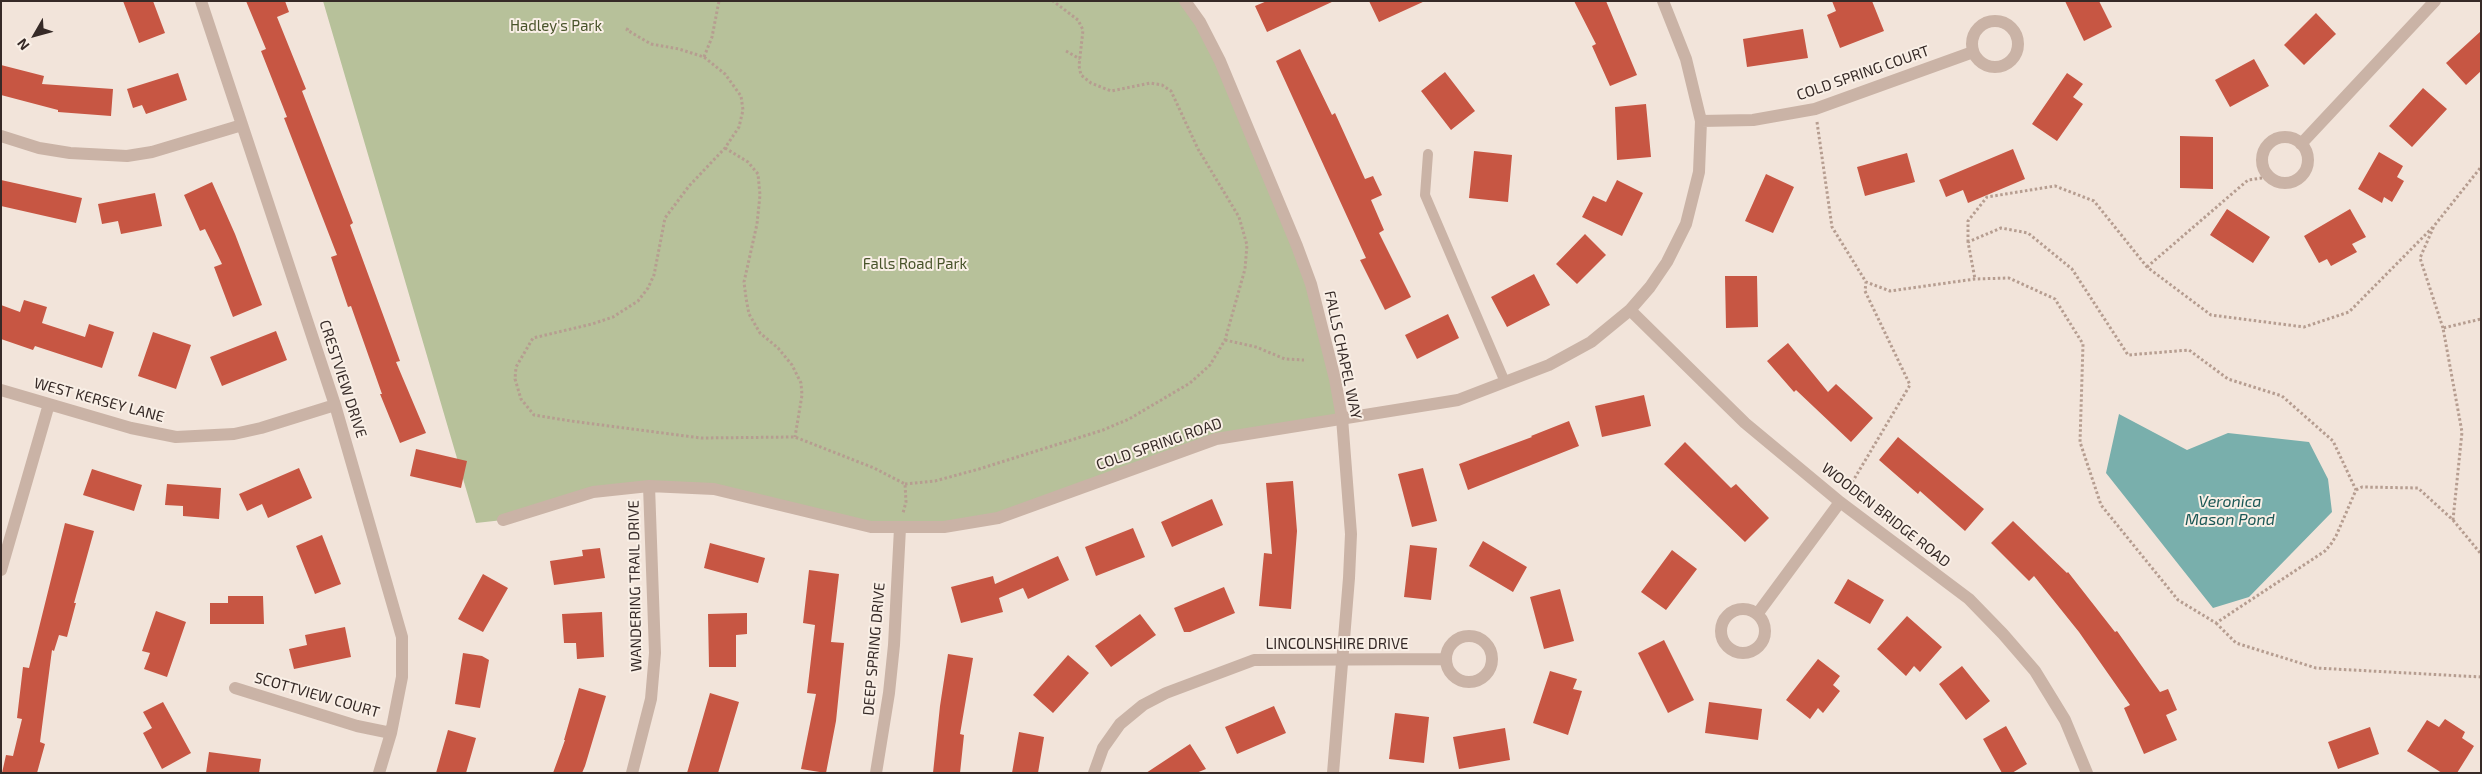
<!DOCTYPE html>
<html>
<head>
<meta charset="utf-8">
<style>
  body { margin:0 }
  #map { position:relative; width:2482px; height:774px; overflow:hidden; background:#f2e4da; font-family:"Exo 2",sans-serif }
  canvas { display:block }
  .frame { position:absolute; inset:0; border:2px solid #362a27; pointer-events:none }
  .north { position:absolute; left:10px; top:10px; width:50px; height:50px; -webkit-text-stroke:4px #f9efe6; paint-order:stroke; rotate:232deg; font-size:14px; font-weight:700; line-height:20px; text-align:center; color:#362a27 }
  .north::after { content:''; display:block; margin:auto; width:18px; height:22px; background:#362a27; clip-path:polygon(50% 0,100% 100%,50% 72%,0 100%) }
</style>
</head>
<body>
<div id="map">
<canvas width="2482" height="774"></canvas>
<div class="frame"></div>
<div class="north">N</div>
</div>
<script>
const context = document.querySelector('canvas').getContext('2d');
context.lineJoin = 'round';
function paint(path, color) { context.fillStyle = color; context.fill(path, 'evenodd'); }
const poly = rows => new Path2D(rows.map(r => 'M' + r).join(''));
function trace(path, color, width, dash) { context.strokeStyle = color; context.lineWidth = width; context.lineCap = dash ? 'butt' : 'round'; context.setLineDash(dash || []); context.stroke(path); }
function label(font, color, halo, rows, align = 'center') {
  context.font = font + ' "Exo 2",sans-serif'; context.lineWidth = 4; context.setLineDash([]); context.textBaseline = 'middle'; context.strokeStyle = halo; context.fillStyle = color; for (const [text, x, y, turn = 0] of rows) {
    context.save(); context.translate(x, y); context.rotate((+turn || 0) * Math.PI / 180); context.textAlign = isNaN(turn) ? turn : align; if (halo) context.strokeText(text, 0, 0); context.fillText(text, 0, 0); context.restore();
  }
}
paint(poly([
  [323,1,1185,1,1200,22,1297,246,1342,418,1216,439,998,518,900,528,714,489,593,492,503,520,476,523]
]), '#b7c19a');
paint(poly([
  [2119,414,2187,450,2228,433,2309,442,2328,479,2332,512,2249,597,2213,608,2106,473]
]), '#79afac');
paint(poly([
  [123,1,153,1,165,33,139,43],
  [246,1,285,1,289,12,277,17,306,89,302,91,353,223,350,225,400,361,396,362,426,433,400,443,380,394,382,394,351,306,348,307,331,257,337,255,284,118,287,117,261,51,266,49],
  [1267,1,1334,1,1267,32,1255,6],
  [1369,1,1425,1,1379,22],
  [1574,1,1606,1,1637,75,1610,86,1592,46,1596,44],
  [1832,1,1872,1,1884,31,1840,48,1827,15,1836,11],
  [2065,1,2099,1,2112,27,2084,41],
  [2316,13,2336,34,2304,65,2284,45],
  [1803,29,1808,58,1747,67,1743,39],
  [2481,31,2481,71,2466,85,2446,63],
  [1300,49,1332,115,1335,113,1365,179,1373,176,1382,195,1371,200,1384,230,1379,233,1411,297,1385,310,1360,260,1366,258,1276,61],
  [2254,59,2269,86,2230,107,2215,80],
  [1,65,44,76,42,84,113,89,111,116,58,112,58,110,1,95],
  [1445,72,1475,111,1451,130,1421,91],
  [178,73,187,100,146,114,142,105,133,108,127,89],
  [2067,73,2083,84,2073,97,2083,104,2057,141,2032,124],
  [2423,88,2447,109,2412,147,2389,126],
  [1646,104,1651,157,1617,160,1615,107],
  [2180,136,2213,137,2213,189,2180,188],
  [2013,149,2025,179,1968,203,1963,190,1946,197,1939,180],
  [1474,151,1512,155,1508,202,1469,198],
  [2379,152,2403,166,2397,177,2404,181,2392,202,2384,197,2382,203,2358,189],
  [1907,153,1915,182,1865,196,1857,167],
  [1766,174,1794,187,1773,233,1745,221],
  [1,180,82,198,76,223,1,206],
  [1617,180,1643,193,1622,236,1582,217,1593,196,1606,202],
  [212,182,235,234,262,305,233,317,214,267,222,264,205,229,200,231,184,195],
  [155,193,162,226,121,234,118,221,102,224,98,204],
  [2227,209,2270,237,2253,263,2210,235],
  [2350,209,2366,237,2352,244,2357,252,2331,266,2327,259,2319,263,2304,236],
  [1585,234,1606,255,1577,284,1556,264],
  [1534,274,1550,305,1507,327,1491,297],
  [1725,276,1757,276,1758,327,1726,328],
  [24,300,47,307,42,323,85,337,89,324,114,332,102,368,35,346,33,350,1,339,1,305,20,312],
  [1448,314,1459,338,1417,359,1405,335],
  [276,331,287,360,222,386,210,357],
  [153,332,191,345,176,389,138,376],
  [1788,343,1828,392,1836,384,1873,418,1851,442,1796,390,1794,392,1767,361],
  [1644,395,1651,426,1602,437,1595,406],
  [1569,421,1579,446,1468,490,1459,464,1532,437,1531,436],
  [1898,437,1984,509,1965,531,1920,491,1918,494,1879,460],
  [1685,442,1731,488,1736,484,1769,518,1745,542,1664,464],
  [416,449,467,461,461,488,410,476],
  [299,468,312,498,268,518,262,504,247,511,239,494],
  [1423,468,1437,521,1412,527,1398,474],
  [92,469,142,485,134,511,83,495],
  [1293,481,1297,531,1291,609,1259,606,1264,553,1272,554,1266,483],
  [167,484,221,488,219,519,183,516,183,506,165,505],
  [1212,499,1223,525,1172,547,1161,522],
  [2013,521,2067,573,2068,572,2115,632,2117,631,2160,692,2168,689,2177,710,2166,715,2177,740,2144,754,2124,708,2130,705,2079,632,2034,576,2029,581,1991,543],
  [65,523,94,531,74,603,76,603,67,637,59,635,54,651,52,650,40,742,45,744,37,773,2,773,6,755,13,756,22,719,17,718,23,667,29,668],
  [1133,528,1145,557,1096,576,1085,547],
  [322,535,341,584,315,594,296,546],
  [1483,541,1527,567,1513,592,1469,566],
  [710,543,765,558,758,583,704,568],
  [1410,545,1437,548,1431,600,1404,597],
  [600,548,605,578,554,585,550,561,583,556,582,550],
  [1672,550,1697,569,1666,610,1641,592],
  [1058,556,1069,580,1028,599,1023,588,999,598,1003,612,961,623,951,587,993,576,995,584],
  [809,570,839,574,831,642,844,643,836,721,826,773,801,769,816,694,807,693,815,625,803,623],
  [483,574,508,588,483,632,458,619],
  [1848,579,1884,600,1870,624,1834,603],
  [1224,587,1235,613,1190,632,1184,632,1174,608],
  [1560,589,1574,641,1544,649,1530,597],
  [228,596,263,596,264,624,210,624,210,603,228,603],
  [156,611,186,622,167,677,144,669,150,653,142,651],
  [602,612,604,657,577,659,576,643,564,643,562,614],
  [747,613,747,634,736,635,736,667,709,667,708,614],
  [1140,614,1156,635,1111,667,1095,646],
  [1907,616,1942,647,1920,672,1914,666,1906,676,1877,649],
  [345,627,351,657,294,669,289,649,307,645,305,635],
  [1664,640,1694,700,1668,713,1638,653],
  [463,653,482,656,489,660,480,708,455,704],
  [948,654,973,658,960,734,964,735,960,773,933,773,940,706],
  [1068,655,1089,673,1053,713,1033,695],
  [1818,659,1840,676,1833,685,1840,691,1823,713,1818,708,1810,719,1786,700],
  [1962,666,1990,701,1966,720,1939,684],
  [1550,671,1577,679,1573,689,1582,691,1568,735,1533,723],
  [579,688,606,696,585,766,582,773,553,773,565,740,564,740],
  [710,693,739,702,718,773,687,773],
  [163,702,191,753,162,769,143,733,152,728,143,712],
  [1709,702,1762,709,1758,740,1705,733],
  [1274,706,1286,733,1237,754,1225,727],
  [1395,713,1429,717,1424,763,1389,759],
  [2445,719,2465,732,2462,738,2474,746,2457,773,2442,773,2407,751,2427,720,2439,727],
  [2006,726,2027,764,2012,773,2002,773,1983,739],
  [2370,727,2379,754,2338,769,2328,742],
  [1505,728,1510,760,1459,769,1453,737],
  [448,730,476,738,466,773,436,773],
  [1019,732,1044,737,1038,773,1012,773],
  [1190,744,1206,769,1196,773,1146,773],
  [209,752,261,759,259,773,206,773]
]), '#c75643');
trace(poly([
  [628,28,627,30,651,44,679,49,704,57,725,74,741,96,743,110,739,127,725,148,689,186,665,218,654,275,648,288,638,301,613,317,592,324,533,338,516,367,515,379,521,399,534,415,571,421,701,438,795,437,874,468,905,484,906,502,903,513],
  [1066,51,1080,59],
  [704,57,712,37,719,1],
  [1817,122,1832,227,1866,282,1890,291,1975,279,2009,278,2055,299,2083,344,2080,442,2101,505,2178,600,2216,623,2325,551,2331,544,2336,536,2356,490,2333,441,2282,396,2228,379,2189,350,2128,355,2072,269,2028,233,2001,228,1968,242,1975,279],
  [725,148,748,162,758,174,760,195,757,224,744,282,746,298,749,314,760,333,778,348,792,365,801,383,802,395,795,437],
  [1968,242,1968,221,1987,197,2055,186,2094,201,2147,267,2211,315,2304,327,2349,312,2434,226],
  [2147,267,2248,180,2269,177],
  [2443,328,2420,258,2434,226,2481,167],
  [1225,340,1256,347,1285,359,1304,360],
  [905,484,935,481,979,469,1103,430,1129,419,1190,383,1210,365,1225,340,1245,269,1247,245,1239,217,1198,149,1171,91,1162,85,1150,83,1111,91,1091,83,1081,75,1079,66,1083,30,1078,20,1053,1],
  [2356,490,2362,487,2418,488,2453,520,2462,432,2443,328,2481,319],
  [1847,491,1910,385,1865,291,1866,282],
  [2453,520,2481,554],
  [2216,623,2236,643,2316,668,2481,677]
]), '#b69d90', 3, [2.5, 2.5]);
trace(poly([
  [1428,154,1425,195,1505,382]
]), '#cab3a6', 10);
trace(poly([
  [201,1,335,405,402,637,402,677,391,733,379,773],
  '1972 44a23 23 0 1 1 46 0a23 23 0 1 1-46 0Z',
  [1701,121,1753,120,1815,109,1973,52],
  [1,136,39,148,70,153,127,156,152,152,242,125],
  '2262 160a23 23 0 1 1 46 0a23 23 0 1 1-46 0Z',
  [2301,144,2435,1],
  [1630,310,1745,423,1840,502,1969,599,2003,634,2035,671,2065,720,2087,773],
  [1,390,131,428,176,437,234,434,261,428,335,405],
  [503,520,593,492,649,486,714,489,871,527,944,527,998,518,1216,439,1458,400,1549,365,1591,342,1630,310,1650,287,1667,262,1686,224,1699,172,1701,121,1686,59,1663,1],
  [1,570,49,404],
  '1721 631a22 22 0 1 1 44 0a22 22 0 1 1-44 0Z',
  [1758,613,1840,502],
  '1446 659a23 23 0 1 1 46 0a23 23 0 1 1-46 0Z',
  [235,688,357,726,391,733],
  [632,773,651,699,655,653,649,486],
  [876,773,889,693,894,645,900,528],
  [1094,773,1103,748,1120,724,1143,705,1166,693,1254,660,1446,659]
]), '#cab3a6', 12);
trace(poly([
  [1185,1,1200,22,1220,61,1297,246,1311,284,1335,379,1342,418,1351,534,1349,578,1333,773]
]), '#cab3a6', 12);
label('15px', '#49542b', '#f9efe6', [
  ["Hadley's Park",556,26],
  ["Falls Road Park",915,264]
]);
label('15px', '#362a27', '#f9efe6', [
  ["COLD SPRING COURT",1863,73,-19],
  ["FALLS CHAPEL WAY",1343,355,78],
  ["CRESTVIEW DRIVE",343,379,72],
  ["WEST KERSEY LANE",99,400,15],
  ["COLD SPRING ROAD",1159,444,-19],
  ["WOODEN BRIDGE ROAD",1886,515,38],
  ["WANDERING TRAIL DRIVE",635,586,-91],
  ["LINCOLNSHIRE DRIVE",1337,644],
  ["DEEP SPRING DRIVE",874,649,-85],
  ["SCOTTVIEW COURT",317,695,16]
]);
label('italic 16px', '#1c5856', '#f9efe6', [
  ["Veronica",2230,502],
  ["Mason Pond",2230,520]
]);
</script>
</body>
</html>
